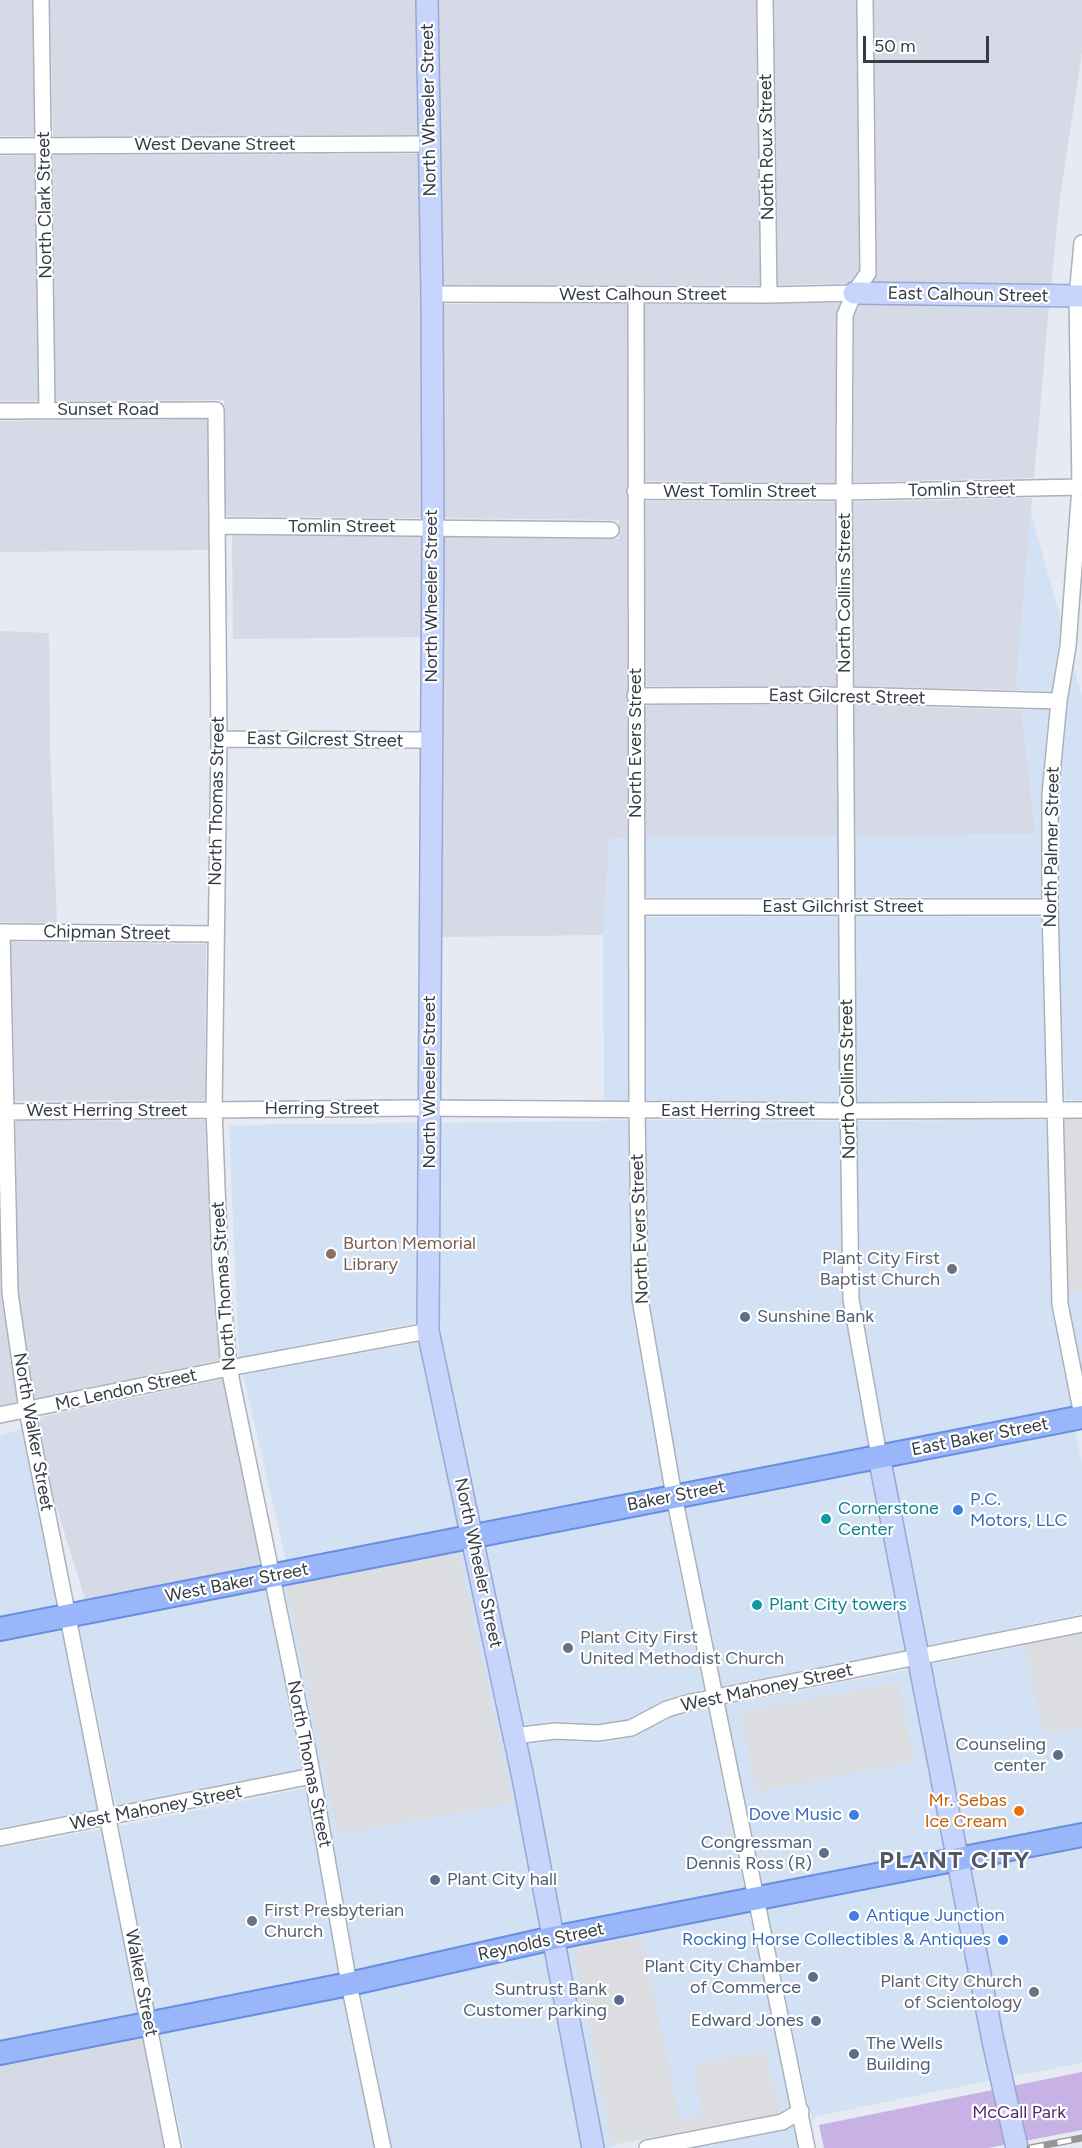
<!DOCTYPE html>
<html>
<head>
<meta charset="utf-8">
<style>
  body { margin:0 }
  #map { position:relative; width:1082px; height:2148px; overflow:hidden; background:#e6eaf2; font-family:Figtree,sans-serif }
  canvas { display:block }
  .scale { position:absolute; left:863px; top:36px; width:126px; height:27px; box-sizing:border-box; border:3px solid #363c45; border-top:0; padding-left:8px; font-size:18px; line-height:21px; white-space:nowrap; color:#363c45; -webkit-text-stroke:4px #fff; paint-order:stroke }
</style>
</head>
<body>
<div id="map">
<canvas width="1082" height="2148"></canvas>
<div class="scale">50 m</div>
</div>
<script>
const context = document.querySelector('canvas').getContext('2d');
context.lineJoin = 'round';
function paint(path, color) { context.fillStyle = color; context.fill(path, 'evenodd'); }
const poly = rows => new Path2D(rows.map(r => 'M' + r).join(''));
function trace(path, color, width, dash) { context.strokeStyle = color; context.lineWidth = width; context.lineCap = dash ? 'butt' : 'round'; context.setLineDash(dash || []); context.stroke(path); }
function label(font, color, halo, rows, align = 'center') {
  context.font = font + ' Figtree,sans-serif'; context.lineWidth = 4.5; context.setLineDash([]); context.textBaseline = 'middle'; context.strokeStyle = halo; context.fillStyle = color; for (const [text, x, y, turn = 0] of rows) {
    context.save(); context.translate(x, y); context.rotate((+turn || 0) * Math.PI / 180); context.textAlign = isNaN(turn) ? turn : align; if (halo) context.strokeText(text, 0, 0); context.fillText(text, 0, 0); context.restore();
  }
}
paint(poly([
  [0,0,32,0,36,136,0,136],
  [50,0,418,0,421,135,53,136],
  [436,0,756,0,761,285,440,285],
  [774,0,857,0,860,269,850,283,778,285],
  [874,0,1082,0,1082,52,1060,197,1051,286,872,283,877,273],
  [421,154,424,518,225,516,224,400,55,401,53,155],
  [36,155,38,401,0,401,0,156],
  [841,303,837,315,835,483,644,481,644,304],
  [860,303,1049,306,1034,478,853,482,854,317],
  [440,304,627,304,628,838,610,838,603,935,439,937,441,537,619,539,619,520,441,518],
  [208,419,209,550,0,552,0,421],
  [1032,498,1017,677,1018,690,854,686,853,502],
  [644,501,835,502,837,686,644,686],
  [232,535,424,537,423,637,233,639],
  [0,631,49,633,50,746,57,923,0,922],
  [644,705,837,705,838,836,645,838],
  [854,705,1021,710,1036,834,855,836],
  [11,942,206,944,205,1100,15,1101],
  [205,1120,211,1265,220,1360,34,1399,18,1293,16,1121],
  [0,1224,1,1294,17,1402,0,1406],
  [223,1379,262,1569,86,1602,54,1499,37,1418],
  [142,2035,164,2148,0,2148,0,2063]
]), '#d5dae6');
paint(poly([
  [1031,513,1061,620,1052,691,1018,690,1017,677],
  [1073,665,1082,695,1082,1100,1065,1100,1058,907,1058,795,1068,702],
  [1021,710,1049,710,1041,795,1041,897,855,897,855,836,1036,834],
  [838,836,838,897,645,897,645,838],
  [610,838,628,838,628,1100,604,1100,603,935],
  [838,916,840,1102,645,1100,645,917],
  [855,916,1041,917,1047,1100,857,1102],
  [605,1120,628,1120,631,1301,664,1489,480,1524,437,1330,439,1123,604,1121],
  [646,1120,840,1121,843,1299,869,1449,681,1485,648,1298],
  [1048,1120,1051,1305,1072,1409,886,1445,860,1298,857,1121],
  [1065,1120,1082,1120,1082,1371,1069,1303],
  [422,1123,419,1322,239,1357,229,1125],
  [421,1342,462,1528,287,1564,243,1375],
  [1075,1428,1082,1465,1082,1614,924,1646,889,1464],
  [22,1429,59,1608,0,1619,0,1435],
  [872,1467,907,1650,721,1686,684,1504],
  [667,1507,704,1689,665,1699,629,1719,598,1724,556,1721,521,1725,484,1543],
  [467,1547,543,1931,356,1972,320,1765,284,1587],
  [267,1590,302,1769,116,1806,79,1624],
  [62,1627,99,1810,0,1828,0,1639],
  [1082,1634,1082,1826,964,1849,928,1665],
  [911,1669,947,1852,762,1888,725,1705],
  [708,1708,745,1892,559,1927,525,1744,555,1740,600,1743,632,1738,670,1718],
  [306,1788,339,1976,155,2013,119,1826],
  [102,1829,138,2016,0,2043,0,1848],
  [1082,1845,1082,2063,1010,2077,968,1868],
  [951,1871,993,2080,817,2116,811,2123,812,2115,809,2108,766,1907],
  [749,1911,791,2106,779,2112,618,2144,610,2148,602,2148,563,1946],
  [546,1950,584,2148,392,2148,360,1991],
  [343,1995,374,2148,184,2148,159,2032],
  [794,2126,798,2148,698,2148,783,2131]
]), '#d2e1f3');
paint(poly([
  [1082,2072,1082,2130,988,2148,824,2148,819,2125]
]), '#c7b1e5');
paint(poly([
  [1056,1110,1082,1110,1082,1292,1060,1292],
  [457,1547,513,1803,338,1834,286,1582],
  [1082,1624,1082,1728,1044,1733,1022,1636],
  [898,1683,914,1761,756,1792,741,1712],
  [642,1937,680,2119,702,2114,695,2065,764,2051,779,2107,779,2114,612,2144,574,1949]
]), '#dbdde0');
const street = poly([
  [41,0,47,410],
  [765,0,769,295],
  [865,0,868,273,854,293,845,315,844,492,848,1090,851,1299,879,1456],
  [0,146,430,144],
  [1082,243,1077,296,1080,487,1068,646,1059,701,1050,795,1050,907,1060,1304,1082,1415],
  [432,294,769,295,854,293],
  [636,294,637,1110,640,1299,674,1496,807,2148],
  [0,411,216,410,219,739,214,1110,220,1264,229,1368,309,1756,349,1984,383,2148],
  [635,491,844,492,1080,487],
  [217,526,611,530],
  [635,696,846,695,1059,701],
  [219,739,431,740],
  [637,907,1050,907],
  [0,932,215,934],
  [2,932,10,1293,27,1410,173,2148],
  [0,1112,415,1108,848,1111,1082,1110],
  [0,1415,229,1368,428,1331],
  [514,1736,555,1731,598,1733,631,1728,667,1709,691,1702,1082,1624],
  [0,1838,312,1776],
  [647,2148,782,2122,801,2111]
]);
const secondary = poly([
  [427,0,432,294,433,527,428,1331,523,1778,593,2148],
  [854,293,1082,296],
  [879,1456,993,2041,1017,2148]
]);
const primary = poly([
  [0,1629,1082,1417],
  [0,2053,349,1984,553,1938,1082,1835]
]);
trace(street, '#a9b1bd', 18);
trace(secondary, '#98a8d0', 24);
trace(primary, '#698ede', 26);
trace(street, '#fff', 15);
trace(secondary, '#c7d5fc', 21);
trace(primary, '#98b6f9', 22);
const rail = poly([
  [1030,2148,1082,2138]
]);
trace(rail, '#959595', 7);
trace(rail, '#fff', 4.5, [14]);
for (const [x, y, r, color] of [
  [331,1254,6,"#8d6e63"],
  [952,1269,6,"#6b7280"],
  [745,1317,6,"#5c6f8a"],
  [958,1510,6,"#3f7fe0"],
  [826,1519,6,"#0f9aa8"],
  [757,1605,6,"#0f9aa8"],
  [568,1648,6,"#6b7280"],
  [1058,1755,6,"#5c6f8a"],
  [1019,1811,6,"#e8710a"],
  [854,1815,6,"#3f7fe0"],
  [824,1853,6,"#5c6f8a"],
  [435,1880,6,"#5c6f8a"],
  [854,1916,6,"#3f7fe0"],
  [252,1921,6,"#6b7280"],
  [1003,1940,6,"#3f7fe0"],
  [813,1977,6,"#5c6f8a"],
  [1034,1992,6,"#6b7280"],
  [619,2000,6,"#5c6f8a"],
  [816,2021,6,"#5c6f8a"],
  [854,2054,6,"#5c6f8a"]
]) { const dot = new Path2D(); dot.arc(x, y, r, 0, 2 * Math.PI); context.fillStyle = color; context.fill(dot); trace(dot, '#fff', 2); }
label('18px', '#363c45', '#fff', [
  ["North Wheeler Street",429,110,-91],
  ["West Devane Street",215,145],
  ["North Roux Street",767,147,-91],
  ["North Clark Street",45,205,-91],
  ["West Calhoun Street",643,295],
  ["East Calhoun Street",968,295,1],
  ["Sunset Road",108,410],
  ["Tomlin Street",962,490,-1],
  ["West Tomlin Street",740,492],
  ["Tomlin Street",342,527],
  ["North Collins Street",845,593,-90],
  ["North Wheeler Street",432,596,-90],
  ["East Gilcrest Street",847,697,1],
  ["East Gilcrest Street",325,740,1],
  ["North Evers Street",636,743,-90],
  ["North Thomas Street",217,801,-89],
  ["North Palmer Street",1052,847,-89],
  ["East Gilchrist Street",843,907],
  ["Chipman Street",107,933,1],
  ["North Collins Street",848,1079,-91],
  ["North Wheeler Street",430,1082,-90],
  ["Herring Street",322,1109],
  ["West Herring Street",107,1111],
  ["East Herring Street",738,1111],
  ["North Evers Street",640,1229,-92],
  ["North Thomas Street",224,1286,-94],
  ["Mc Lendon Street",126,1390,-12],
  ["North Walker Street",33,1432,80],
  ["East Baker Street",980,1437,-11],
  ["Baker Street",676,1496,-11],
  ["North Wheeler Street",478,1563,78],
  ["West Baker Street",237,1583,-11],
  ["West Mahoney Street",767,1688,-12],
  ["North Thomas Street",309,1764,79],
  ["West Mahoney Street",156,1808,-11],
  ["Reynolds Street",541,1942,-12],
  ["Walker Street",141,1983,79]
]);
label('18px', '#785e54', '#fff', [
  ["Burton Memorial",343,1244],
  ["Library",343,1265]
], 'left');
label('18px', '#5b616d', '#fff', [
  ["Plant City First",940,1259],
  ["Baptist Church",940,1280],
  ["Plant City First",580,1638,"left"],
  ["United Methodist Church",580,1659,"left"],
  ["First Presbyterian",264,1911,"left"],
  ["Church",264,1932,"left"],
  ["Plant City Church",1022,1982],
  ["of Scientology",1022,2003]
], 'right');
label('18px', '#4e5e75', '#fff', [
  ["Sunshine Bank",757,1317,"left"],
  ["Counseling",1046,1745],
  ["center",1046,1766],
  ["Congressman",812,1843],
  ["Dennis Ross (R)",812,1864],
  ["Plant City hall",447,1880,"left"],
  ["Plant City Chamber",801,1967],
  ["of Commerce",801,1988],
  ["Suntrust Bank",607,1990],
  ["Customer parking",607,2011],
  ["Edward Jones",804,2021],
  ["The Wells",866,2044,"left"],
  ["Building",866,2065,"left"]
], 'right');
label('18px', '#366cbe', '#fff', [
  ["P.C.",970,1500],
  ["Motors, LLC",970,1521],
  ["Dove Music",842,1815,"right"],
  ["Antique Junction",866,1916],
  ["Rocking Horse Collectibles & Antiques",991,1940,"right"]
], 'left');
label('18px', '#0d838f', '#fff', [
  ["Cornerstone",838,1509],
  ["Center",838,1530],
  ["Plant City towers",769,1605]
], 'left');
label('18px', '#c56008', '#fff', [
  ["Mr. Sebas",1007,1801],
  ["Ice Cream",1007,1822]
], 'right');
label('18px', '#572c74', '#fff', [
  ["McCall Park",1019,2113]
]);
context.letterSpacing = '1.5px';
label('bold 24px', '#4e5867', '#fff', [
  ["PLANT CITY",955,1861]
]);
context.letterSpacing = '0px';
</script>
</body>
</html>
